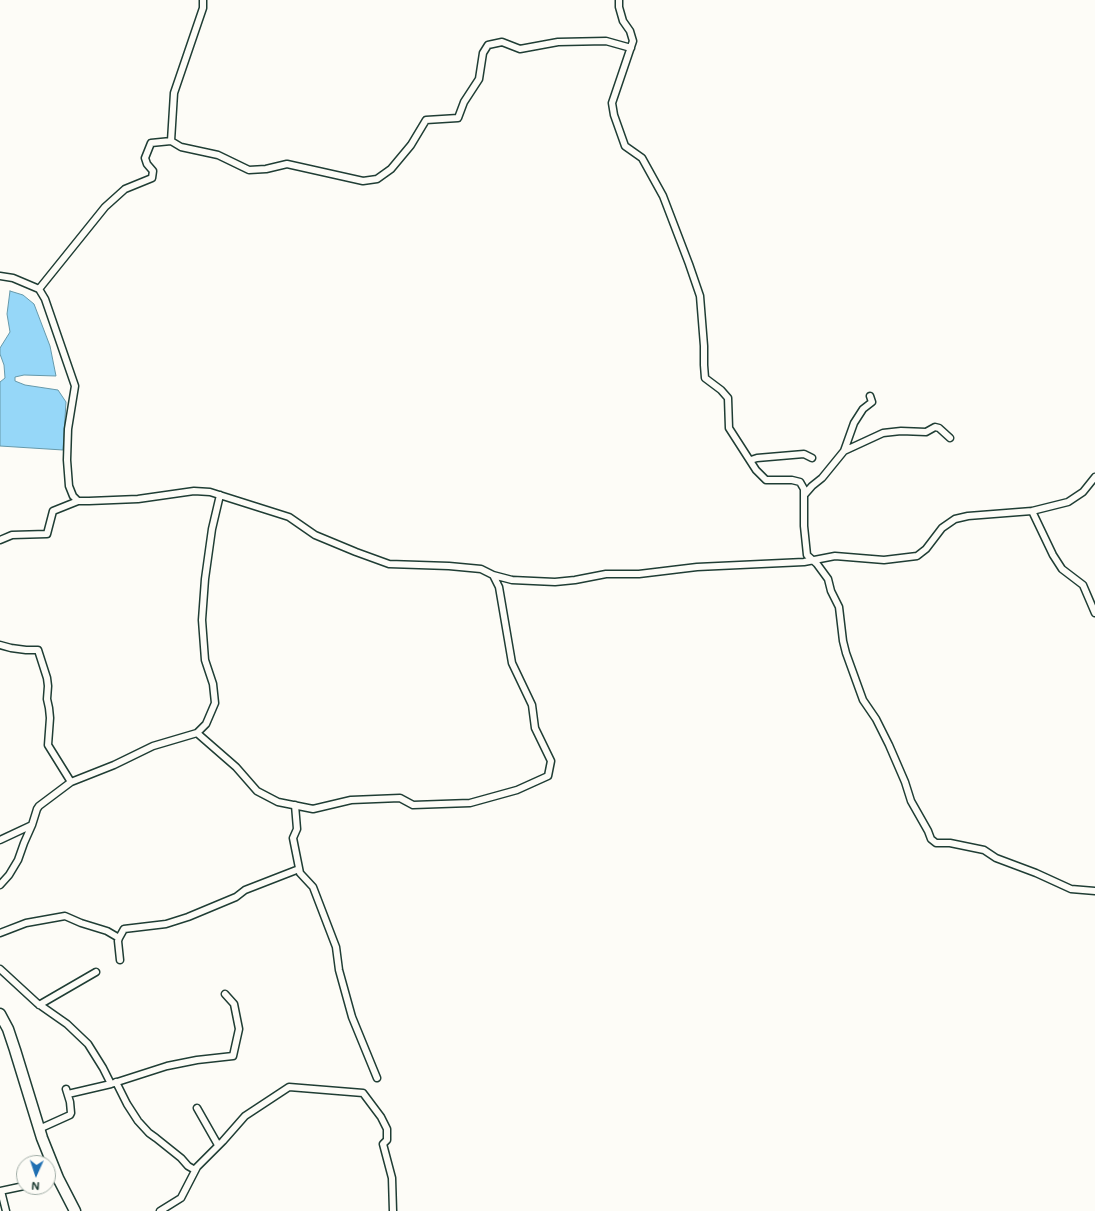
<!DOCTYPE html>
<html>
<head>
<meta charset="utf-8">
<style>
  body { margin:0 }
  #map { position:relative; width:1095px; height:1211px; overflow:hidden; background:#fdfcf7; font-family:Mali,sans-serif }
  canvas { display:block }
  .north { position:absolute; left:16px; top:1155px; width:40px; height:40px; box-sizing:border-box; background:#fdfcf7; border:1px solid #a4b0a9; border-radius:50%; rotate:183deg; font-size:11px; font-weight:700; line-height:16px; text-align:center; color:#1f3d34 }
  .north::after { content:''; display:block; margin:auto; width:14px; height:18px; background:#1f6fb2; clip-path:polygon(50% 0,100% 100%,50% 72%,0 100%) }
</style>
</head>
<body>
<div id="map">
<canvas width="1095" height="1211"></canvas>
<div class="north">N</div>
</div>
<script>
const context = document.querySelector('canvas').getContext('2d');
context.lineJoin = 'round';
function paint(path, color) { context.fillStyle = color; context.fill(path, 'evenodd'); }
const poly = rows => new Path2D(rows.map(r => 'M' + r).join(''));
function trace(path, color, width, dash) { context.strokeStyle = color; context.lineWidth = width; context.lineCap = dash ? 'butt' : 'round'; context.setLineDash(dash || []); context.stroke(path); }
const water = poly([
  [10,291,23,295,34,304,50,346,56,376,24,375,15,377,15,381,25,385,58,390,66,402,63,450,0,446,0,382,5,378,4,365,0,354,0,348,10,332,7,314,10,291]
]);
paint(water, '#96d7f8');
trace(water, '#69a', 1);
const minor = poly([
  [619,0,619,7,623,21,630,31,633,41,612,103,614,115,625,146,642,158,663,196,689,264,700,296,704,346,704,365,705,378,721,390,728,398,729,428,756,470,766,480,792,480,800,482,804,489,804,526,807,555,817,564,828,579,831,591,839,607,843,641,846,653,863,700,876,719,889,745,905,782,911,801,928,831,931,839,936,843,950,843,984,850,996,858,1036,873,1071,889,1095,891],
  [171,141,181,147,218,155,249,170,266,169,287,164,363,181,377,179,391,169,411,145,426,120,458,118,464,102,479,79,483,53,488,45,502,42,520,49,558,42,606,41,631,48],
  [0,276,13,278,39,289,45,299,75,386,68,429,67,460,69,486,73,496,78,501,89,501,138,499,194,491,210,492,289,517,315,535,356,552,389,564,449,566,481,569,493,575,512,580,555,582,575,580,606,574,639,574,697,567,804,562,835,556,884,560,917,556,926,549,942,528,955,519,968,516,1032,511,1068,502,1083,492,1095,477],
  [39,289,105,207,125,189,152,178,153,171,147,164,145,158,151,143,171,141,174,93,203,8,203,0],
  [844,451,854,423,863,409,872,402,870,396],
  [751,460,757,458,804,454,812,458],
  [805,494,812,486,822,478,844,451,883,433,901,431,926,432,935,427,939,428,950,438],
  [1032,511,1053,555,1062,569,1083,585,1095,613],
  [0,540,12,535,47,534,53,511,78,501],
  [0,645,11,648,26,650,38,650,47,678,48,686,47,699,49,708,50,718,48,745,71,782],
  [197,733,236,767,257,791,278,802,313,809,351,800,400,798,413,805,470,803,517,790,548,776,551,761,535,728,532,705,512,663,499,587,493,575],
  [295,805,297,829,293,838,300,873,313,887,336,947,339,970,352,1017,377,1078],
  [0,840,32,825,37,809,39,806,71,782,114,765,153,746,197,733,206,724,215,703,213,684,205,660,202,620,205,579,212,529,220,495],
  [0,885,9,875,18,860,24,843,32,825],
  [0,933,26,923,65,916,81,923,107,931,119,938,118,941,120,960],
  [119,938,124,929,166,924,188,917,236,897,245,890,299,869],
  [0,969,37,1003,67,1024,88,1044,103,1068,111,1084],
  [39,1005,96,972],
  [116,1082,127,1104,138,1121,149,1133,156,1138,181,1158,188,1166,195,1170],
  [68,1094,111,1084,167,1066,197,1060,233,1056,239,1029,234,1004,225,994],
  [197,1108,218,1145],
  [39,1129,70,1115,71,1113,70,1102,66,1089],
  [48,1180,58,1178],
  [0,1191,24,1186],
  [1,1191,6,1211],
  [160,1211,181,1198,197,1167,223,1141,245,1116,289,1087,363,1093,381,1117,387,1129,387,1140,383,1144,392,1178,393,1211]
]);
const trunk = poly([
  [0,1014,8,1029,15,1050,42,1138,58,1178,75,1211]
]);
trace(minor, '#1f3d34', 9);
trace(trunk, '#1f3d34', 13);
trace(minor, '#fdfcf7', 6);
trace(trunk, '#fdfcf7', 10);
</script>
</body>
</html>
